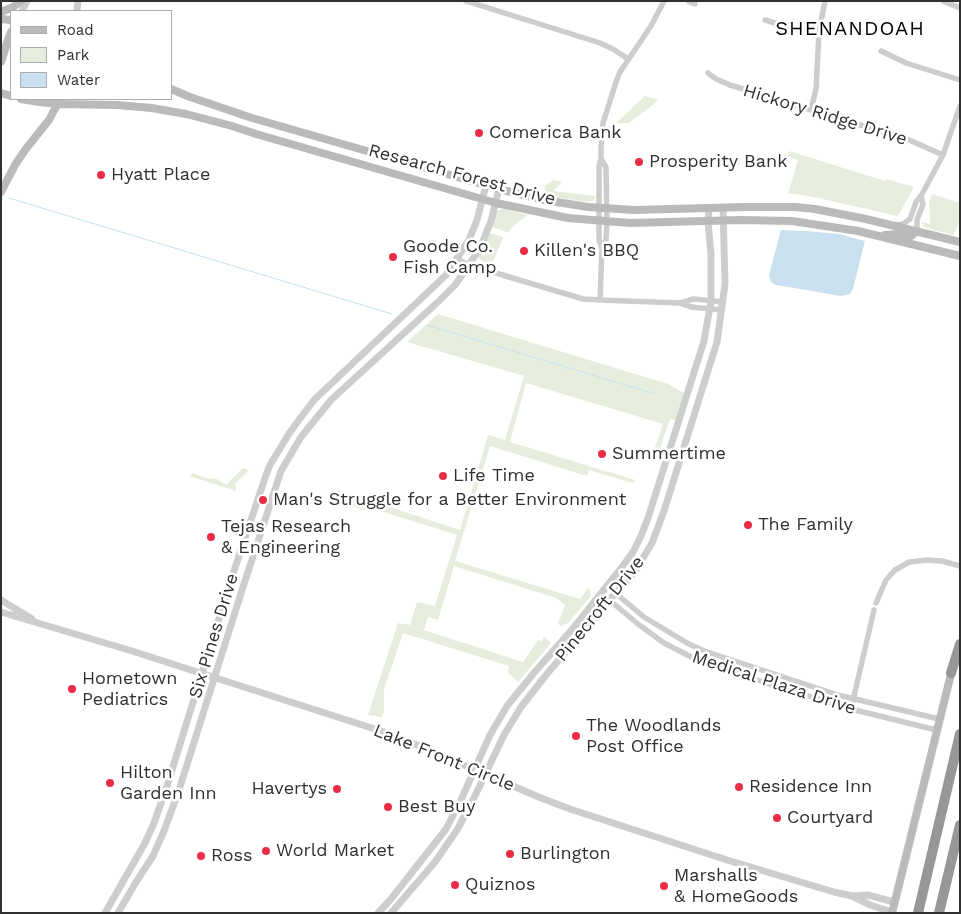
<!DOCTYPE html>
<html>
<head>
<meta charset="utf-8">
<style>
  body { margin:0 }
  #map { position:relative; width:961px; height:914px; overflow:hidden; background:#fff; font-family:"Work Sans",sans-serif }
  canvas { display:block }
  .frame { position:absolute; inset:0; border:2px solid #303030; pointer-events:none }
  .legend { position:absolute; left:10px; top:10px; width:162px; height:90px; box-sizing:border-box; background:#fff; border:1px solid #acacac; margin:0; padding:6px 9px; list-style:none; font-size:15px; color:#303030 }
  .legend li { display:flex; align-items:center; gap:10px; height:25px }
  .legend b { width:25px; border:1px solid #acacac }
</style>
</head>
<body>
<div id="map">
<canvas width="961" height="914"></canvas>
<div class="frame"></div>
<ul class="legend">
<li><b style="height:6px;background:#bababa"></b>Road</li>
<li><b style="height:14px;background:#e7eddd"></b>Park</li>
<li><b style="height:14px;background:#c9e1ee"></b>Water</li>
</ul>
</div>
<script>
const context = document.querySelector('canvas').getContext('2d');
context.lineJoin = 'round';
function paint(path, color) { context.fillStyle = color; context.fill(path, 'evenodd'); }
const poly = rows => new Path2D(rows.map(r => 'M' + r).join(''));
function trace(path, color, width, dash) { context.strokeStyle = color; context.lineWidth = width; context.lineCap = dash ? 'butt' : 'round'; context.setLineDash(dash || []); context.stroke(path); }
function label(font, color, halo, rows, align = 'center') {
  context.font = font + ' "Work Sans",sans-serif'; context.lineWidth = 5; context.setLineDash([]); context.textBaseline = 'middle'; context.strokeStyle = halo; context.fillStyle = color; for (const [text, x, y, turn = 0] of rows) {
    context.save(); context.translate(x, y); context.rotate((+turn || 0) * Math.PI / 180); context.textAlign = isNaN(turn) ? turn : align; if (halo) context.strokeText(text, 0, 0); context.fillText(text, 0, 0); context.restore();
  }
}
paint(poly([
  [645,96,659,100,629,123,616,123],
  [789,151,885,181,886,179,914,187,898,216,818,198,795,194,788,194,798,160,788,156],
  [554,180,562,182,553,191,596,196,595,199,593,201,588,202,547,196,544,191,545,185],
  [932,194,960,203,960,221,953,235,929,229,924,227,921,222,930,224,929,202],
  [504,209,528,215,512,227,508,233,493,227,492,225,495,213,499,210],
  [490,233,503,237,503,238,492,264,490,265,479,259,478,255,488,235],
  [438,314,668,384,684,393,676,420,670,419,657,457,652,456,663,424,526,383,510,442,635,480,633,483,589,470,587,476,490,446,455,561,580,599,589,587,591,596,568,623,560,626,558,623,565,605,556,598,454,566,438,620,428,617,424,630,523,662,538,640,542,641,544,636,551,643,518,682,508,673,509,666,403,633,384,689,384,712,382,717,368,715,398,623,410,625,417,602,435,606,457,535,374,509,363,510,350,505,329,493,335,489,460,530,488,435,505,440,524,376,407,342],
  [243,468,249,470,235,484,236,491,189,476,193,473,205,478,217,479,226,485]
]), '#e7eddd');
paint(poly([
  [781,230,806,231,839,234,865,241,853,289,850,294,841,296,776,285,771,282,769,275]
]), '#c9e1ee');
trace(poly([
  [9,198,392,314],
  [427,325,655,394]
]), '#c9e1ee', 1);
trace(poly([
  [466,1,600,43,613,49,628,59],
  [688,1,695,4],
  [943,1,960,8],
  [765,20,795,29,819,32],
  [881,51,906,63,960,80],
  [708,73,716,79,730,85,909,140,943,155],
  [811,110,816,89,819,32,825,1],
  [601,159,606,167,607,222,606,240,602,248],
  [896,225,903,224,910,219,916,202,921,196,943,155,960,106],
  [917,231,917,220,923,204,921,196],
  [457,259,469,265,583,299,600,300,680,303,691,307,721,310],
  [600,300,602,248,599,240,599,166,601,159,601,146,603,123,616,82,620,72,651,26,664,1],
  [680,303,694,299,723,302],
  [607,586,644,617,687,643,704,651,838,695,939,719],
  [601,593,638,624,664,643,699,661,769,684,851,709,936,730],
  [876,603,886,580,895,570,909,562,927,560,942,561,960,566],
  [851,709,874,610]
]), '#cdcdcd', 5.5);
trace(poly([
  [22,11,27,1],
  [77,11,78,1],
  [1,600,32,619],
  [1,612,132,651,381,731,422,747,541,798,570,809,727,860,834,892,852,896,870,905,892,912],
  [853,896,868,895,894,902],
  [105,913,145,843,154,823,167,786,230,583,266,475,270,465,290,432,314,400,446,275,469,240,477,220,486,185],
  [118,913,136,882,153,856,164,831,179,790,243,587,281,471,301,437,331,400,440,300,455,285,469,265,481,246,491,221,499,189],
  [378,913,391,899,446,829,461,800,490,735,507,706,533,674,575,626,622,567,633,552,641,536,648,518,704,341,711,301,711,254,708,222,709,208],
  [391,913,435,862,457,830,473,800,504,735,521,707,546,675,588,626,609,600,634,573,652,543,664,511,717,342,725,284,723,207]
]), '#cdcdcd', 7);
trace(poly([
  [1,12,13,7,21,1],
  [1,19,11,20],
  [1,62,8,40,11,32],
  [171,89,190,97,252,118,499,189,544,200,588,207,634,210,745,207,795,207,815,209,866,219,960,242],
  [1,93,11,96],
  [21,99,39,102,58,104,117,105,152,108,186,114,232,126,256,134,496,203,568,218,630,223,741,220,792,221,858,231,960,256],
  [1,192,15,165,25,150,49,120,59,101],
  [885,235,898,234,911,236,917,231],
  [892,913,952,670]
]), '#bababa', 8);
trace(poly([
  [951,673,960,644],
  [918,913,960,734],
  [939,913,960,825]
]), '#979797', 10);
for (const [x, y, r, color] of [
  [479,133,5,"#ec2c46"],
  [639,162,5,"#ec2c46"],
  [101,175,5,"#ec2c46"],
  [524,251,5,"#ec2c46"],
  [393,257,5,"#ec2c46"],
  [602,454,5,"#ec2c46"],
  [443,476,5,"#ec2c46"],
  [263,500,5,"#ec2c46"],
  [748,525,5,"#ec2c46"],
  [211,537,5,"#ec2c46"],
  [72,689,5,"#ec2c46"],
  [576,736,5,"#ec2c46"],
  [110,783,5,"#ec2c46"],
  [739,787,5,"#ec2c46"],
  [337,789,5,"#ec2c46"],
  [388,807,5,"#ec2c46"],
  [777,818,5,"#ec2c46"],
  [266,851,5,"#ec2c46"],
  [510,854,5,"#ec2c46"],
  [201,856,5,"#ec2c46"],
  [455,885,5,"#ec2c46"],
  [664,886,5,"#ec2c46"]
]) { const dot = new Path2D(); dot.arc(x, y, r, 0, 2 * Math.PI); context.fillStyle = color; context.fill(dot); trace(dot, '#fff', 2); }
label('18px', '#303030', '#fff', [
  ["Hickory Ridge Drive",825,115,17],
  ["Research Forest Drive",462,175,15],
  ["Pinecroft Drive",600,609,-51],
  ["Six Pines Drive",214,636,-73],
  ["Medical Plaza Drive",774,683,18],
  ["Lake Front Circle",444,758,22]
]);
label('18px', '#303030', '#fff', [
  ["Comerica Bank",489,133],
  ["Prosperity Bank",649,162],
  ["Hyatt Place",111,175],
  ["Goode Co.",403,247],
  ["Fish Camp",403,268],
  ["Killen's BBQ",534,251],
  ["Summertime",612,454],
  ["Life Time",453,476],
  ["Man's Struggle for a Better Environment",273,500],
  ["The Family",758,525],
  ["Tejas Research",221,527],
  ["& Engineering",221,548],
  ["Hometown",82,679],
  ["Pediatrics",82,700],
  ["The Woodlands",586,726],
  ["Post Office",586,747],
  ["Hilton",120,773],
  ["Garden Inn",120,794],
  ["Residence Inn",749,787],
  ["Havertys",327,789,"right"],
  ["Best Buy",398,807],
  ["Courtyard",787,818],
  ["World Market",276,851],
  ["Burlington",520,854],
  ["Ross",211,856],
  ["Marshalls",674,876],
  ["& HomeGoods",674,897],
  ["Quiznos",465,885]
], 'left');
context.letterSpacing = '1px';
label('20px', '#000', '#fff', [
  ["SHENANDOAH",850,29]
]);
context.letterSpacing = '0px';
</script>
</body>
</html>
